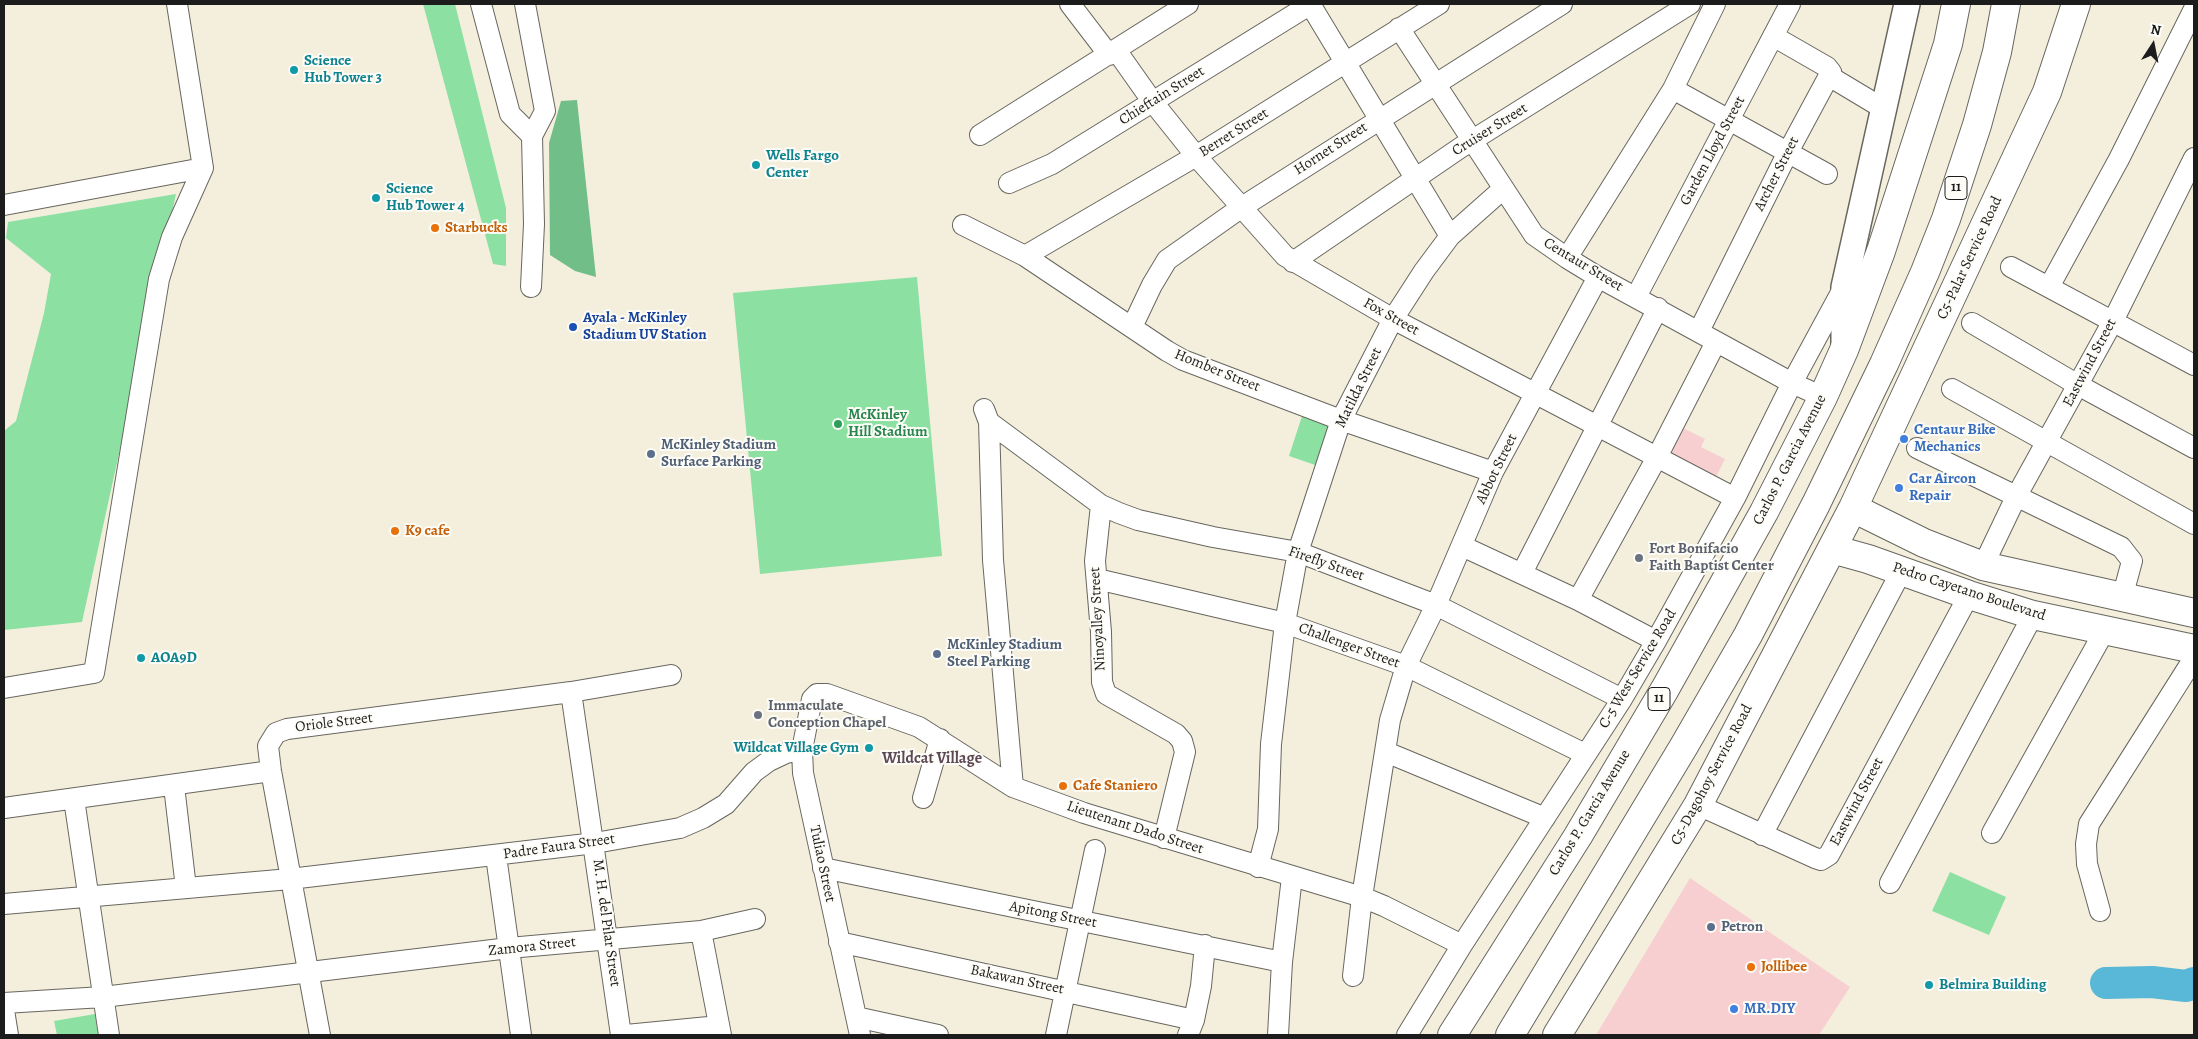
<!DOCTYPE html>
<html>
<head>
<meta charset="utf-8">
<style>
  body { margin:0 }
  #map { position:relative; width:2198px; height:1039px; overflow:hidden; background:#f4efdc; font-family:Alegreya,serif }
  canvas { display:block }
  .frame { position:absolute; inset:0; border:5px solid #1c1c1c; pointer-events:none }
  .north { position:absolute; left:2128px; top:20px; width:50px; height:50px; -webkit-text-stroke:4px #fdfcf7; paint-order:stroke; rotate:11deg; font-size:14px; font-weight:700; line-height:20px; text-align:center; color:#1c1c1c }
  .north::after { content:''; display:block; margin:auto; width:18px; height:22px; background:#1c1c1c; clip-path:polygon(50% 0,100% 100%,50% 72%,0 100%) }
</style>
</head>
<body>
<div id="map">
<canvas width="2198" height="1039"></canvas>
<div class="frame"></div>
<div class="north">N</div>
</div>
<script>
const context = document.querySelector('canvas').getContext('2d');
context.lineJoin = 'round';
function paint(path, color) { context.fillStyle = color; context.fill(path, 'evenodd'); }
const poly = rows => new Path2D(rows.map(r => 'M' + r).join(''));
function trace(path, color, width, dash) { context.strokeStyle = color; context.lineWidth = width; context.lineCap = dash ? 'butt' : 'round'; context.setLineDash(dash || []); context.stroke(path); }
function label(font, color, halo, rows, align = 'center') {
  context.font = font + ' Alegreya,serif'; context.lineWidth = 4; context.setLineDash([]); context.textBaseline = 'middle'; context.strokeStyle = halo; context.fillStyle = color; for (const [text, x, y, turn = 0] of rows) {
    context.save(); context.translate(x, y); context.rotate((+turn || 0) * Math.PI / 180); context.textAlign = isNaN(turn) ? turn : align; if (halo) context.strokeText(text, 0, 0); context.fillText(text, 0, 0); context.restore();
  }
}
paint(poly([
  [1677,425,1705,439,1701,447,1725,459,1716,477,1664,450],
  [1690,878,1850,987,1819,1035,1596,1035]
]), '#f7cfd1');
paint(poly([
  [423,4,455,4,506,208,506,266,493,264],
  [176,194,82,622,4,630,4,431,16,421,44,313,51,274,6,238,8,222],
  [917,277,942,556,760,574,733,293],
  [1303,413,1336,425,1321,467,1289,456],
  [1950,872,2006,897,1989,935,1932,911],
  [95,1014,98,1035,57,1035,54,1021]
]), '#8ce0a2');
paint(poly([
  [577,100,596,277,575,271,550,255,549,143,561,101]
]), '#71be88');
trace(poly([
  [2106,983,2152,982,2186,986,2194,983]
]), '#59b7d7', 32);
const minor = poly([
  [481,4,510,114,532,136],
  [525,4,545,111,532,136,534,224,531,287],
  [1070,4,1109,55],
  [1310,4,1450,236],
  [1399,28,1534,235,1567,258,1598,277,1792,383,1823,397],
  [1116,50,1152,101,1196,156,1285,256,1393,319,1735,498],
  [1829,76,1884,109],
  [1673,89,1827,174],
  [980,135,1188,4],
  [1009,183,1052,164,1311,4],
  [4,205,203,168],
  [963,225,1025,256,1167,351,1183,360,1341,420,1493,472],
  [1025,256,1196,156,1439,4],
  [1567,258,1673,89,1715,4],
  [1293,262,1460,148,1690,4],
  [2011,267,2194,365],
  [2049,287,2119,159,2194,9],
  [1636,297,1790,4],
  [1972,323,2078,385,2194,448],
  [1132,327,1152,285,1167,260,1242,207,1562,4],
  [1699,331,1788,152,1831,72,1827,67,1773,36],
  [1952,389,2194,524],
  [984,409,989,422,1101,505,1119,513,1138,520,1213,537,1298,552,1436,605,1622,699],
  [989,422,993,560,1013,787],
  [1917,448,2121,547,2132,561,2122,598],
  [1101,505,1095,561,1101,632,1102,682,1106,694,1176,734,1182,741,1185,752,1164,838],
  [1462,546,1578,600,1656,641],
  [1983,566,2016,497,2113,321,2194,158],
  [1522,573,1658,308],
  [1097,579,1285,623,1406,666,1585,754],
  [1578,600,1656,459,1716,342],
  [4,688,94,673,159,279,172,237,203,168,177,4],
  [571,692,621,1035],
  [1386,752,1545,818],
  [174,786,186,888],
  [923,798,940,739],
  [74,799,109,1035],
  [1698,805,1815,858,1821,860,1829,855,1969,595],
  [4,808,271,771],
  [1992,833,2105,630],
  [1762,835,1902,570],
  [496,856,521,1035],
  [1258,867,1268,829,1271,744,1285,623,1298,552,1341,420,1393,319,1424,271,1450,236,1503,189],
  [823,868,1282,962],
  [1890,883,2033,615],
  [4,904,290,879,595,843,680,828,703,818,726,804,754,772,769,761,786,753,802,750],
  [2100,911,2087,864,2086,844,2089,824,2194,658],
  [701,931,721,1035],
  [839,942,1194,1020],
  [1353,976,1362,897,1390,720,1406,666,1436,605,1493,472,1598,277],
  [4,1003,103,997,509,948,701,931,755,919],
  [4,1010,8,1035],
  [856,1017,938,1035],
  [320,1035,271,771,268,746,276,733,287,729,571,692,671,675],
  [626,1035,719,1026],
  [860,1035,803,773,802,750,812,699,817,694,827,694,919,727,1013,787,1084,813,1362,897,1384,906,1462,945],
  [1056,1035,1095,850],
  [1188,1035,1194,1020,1201,986,1205,945],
  [1278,1035,1282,962,1292,877],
  [1407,1035,1462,945,1622,699,1656,641,1735,498,1792,383,1844,287]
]);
const tertiary = poly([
  [1844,344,1844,287,1907,4]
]);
const secondary = poly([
  [1853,508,1924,543,1983,566,2194,613],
  [1832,549,1868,559,1969,595,2033,615,2194,649],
  [1557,1035,1698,805,1853,508,2047,92,2076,4]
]);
const primary = poly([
  [1452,1035,1578,836,1665,689,1764,512,1823,397,1844,350,1881,251,1948,44,1956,4],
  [1510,1035,1684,746,1748,635,1816,504,1884,364,1925,272,1946,219,1977,125,1997,52,2006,4]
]);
trace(minor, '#68665f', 22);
trace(tertiary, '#68665f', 28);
trace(secondary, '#68665f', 30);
trace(primary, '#68665f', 30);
trace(minor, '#fff', 20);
trace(tertiary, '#fff', 25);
trace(secondary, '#fff', 28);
trace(primary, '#fff', 28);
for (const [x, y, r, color] of [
  [294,70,5,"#0f9aa8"],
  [756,165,5,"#0f9aa8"],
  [376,198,5,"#0f9aa8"],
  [435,228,5,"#e8710a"],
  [573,327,5,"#1a4fb4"],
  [838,424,5,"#2e9e5b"],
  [1904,439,5,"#3f7fe0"],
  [651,454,5,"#5c6f8a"],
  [1899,488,5,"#3f7fe0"],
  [395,531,5,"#e8710a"],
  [1639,558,5,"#6b7280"],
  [937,654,5,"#5c6f8a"],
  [141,658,5,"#0f9aa8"],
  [758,715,5,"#6b7280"],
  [869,748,5,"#0f9aa8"],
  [1063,786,5,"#e8710a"],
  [1711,927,5,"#5c6f8a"],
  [1751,967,5,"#e8710a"],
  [1929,985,5,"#0f9aa8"],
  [1734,1009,5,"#3f7fe0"]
]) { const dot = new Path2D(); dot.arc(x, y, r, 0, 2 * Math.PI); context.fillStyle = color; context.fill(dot); trace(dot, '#fdfcf7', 2); }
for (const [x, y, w] of [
  [1956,188,22],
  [1659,699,22]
]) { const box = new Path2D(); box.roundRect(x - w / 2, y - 11.5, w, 23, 4); context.fillStyle = '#fdfcf7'; context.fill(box); trace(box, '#1c1c1c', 1); }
label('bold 14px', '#1c1c1c', null, [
  ["11",1956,188],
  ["11",1659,699]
]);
label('bold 15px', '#0d838f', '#fdfcf7', [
  ["Science",304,61],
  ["Hub Tower 3",304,78],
  ["Wells Fargo",766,156],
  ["Center",766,173],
  ["Science",386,189],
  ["Hub Tower 4",386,206],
  ["AOA9D",151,658],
  ["Wildcat Village Gym",859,748,"right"],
  ["Belmira Building",1939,985]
], 'left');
label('15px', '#1c1c1c', '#fdfcf7', [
  ["Chieftain Street",1162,96,-32],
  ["Cruiser Street",1490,130,-32],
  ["Berret Street",1234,133,-32],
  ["Hornet Street",1331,149,-33],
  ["Garden Lloyd Street",1713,151,-62],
  ["Archer Street",1777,174,-63],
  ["C5-Palar Service Road",1970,258,-65],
  ["Centaur Street",1583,265,31],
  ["Fox Street",1391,317,29],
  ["Eastwind Street",2090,363,-62],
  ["Homber Street",1217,371,22],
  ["Matilda Street",1359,388,-64],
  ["Carlos P. Garcia Avenue",1790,460,-63],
  ["Abbot Street",1497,469,-64],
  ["Firefly Street",1326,564,19],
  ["Pedro Cayetano Boulevard",1969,592,18],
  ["Ninoyalley Street",1098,619,-93],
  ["Challenger Street",1349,646,20],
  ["C-5 West Service Road",1638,669,-59],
  ["Oriole Street",334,723,-7],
  ["C5-Dagohoy Service Road",1712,775,-62],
  ["Eastwind Street",1857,802,-62],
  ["Carlos P. Garcia Avenue",1590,813,-59],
  ["Lieutenant Dado Street",1135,828,18],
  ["Padre Faura Street",559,847,-8],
  ["Tuliao Street",822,864,78],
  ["Apitong Street",1053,915,11],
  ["M. H. del Pilar Street",606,923,82],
  ["Zamora Street",532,947,-6],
  ["Bakawan Street",1017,980,12]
]);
label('bold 15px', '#c56008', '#fdfcf7', [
  ["Starbucks",445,228],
  ["K9 cafe",405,531],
  ["Cafe Staniero",1073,786],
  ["Jollibee",1761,967]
], 'left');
label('bold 15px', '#164399', '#fdfcf7', [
  ["Ayala - McKinley",583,318],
  ["Stadium UV Station",583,335]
], 'left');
label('bold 15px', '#27864d', '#fdfcf7', [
  ["McKinley",848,415],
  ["Hill Stadium",848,432]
], 'left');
label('bold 15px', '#366cbe', '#fdfcf7', [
  ["Centaur Bike",1914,430],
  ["Mechanics",1914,447],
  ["Car Aircon",1909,479],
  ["Repair",1909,496],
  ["MR.DIY",1744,1009]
], 'left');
label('bold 15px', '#4e5e75', '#fdfcf7', [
  ["McKinley Stadium",661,445],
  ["Surface Parking",661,462],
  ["McKinley Stadium",947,645],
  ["Steel Parking",947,662],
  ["Petron",1721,927]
], 'left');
label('bold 15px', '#5b616d', '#fdfcf7', [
  ["Fort Bonifacio",1649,549],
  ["Faith Baptist Center",1649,566],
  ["Immaculate",768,706],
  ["Conception Chapel",768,723]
], 'left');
label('bold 16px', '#5b4855', '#fdfcf7', [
  ["Wildcat Village",932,759]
]);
</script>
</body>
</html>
